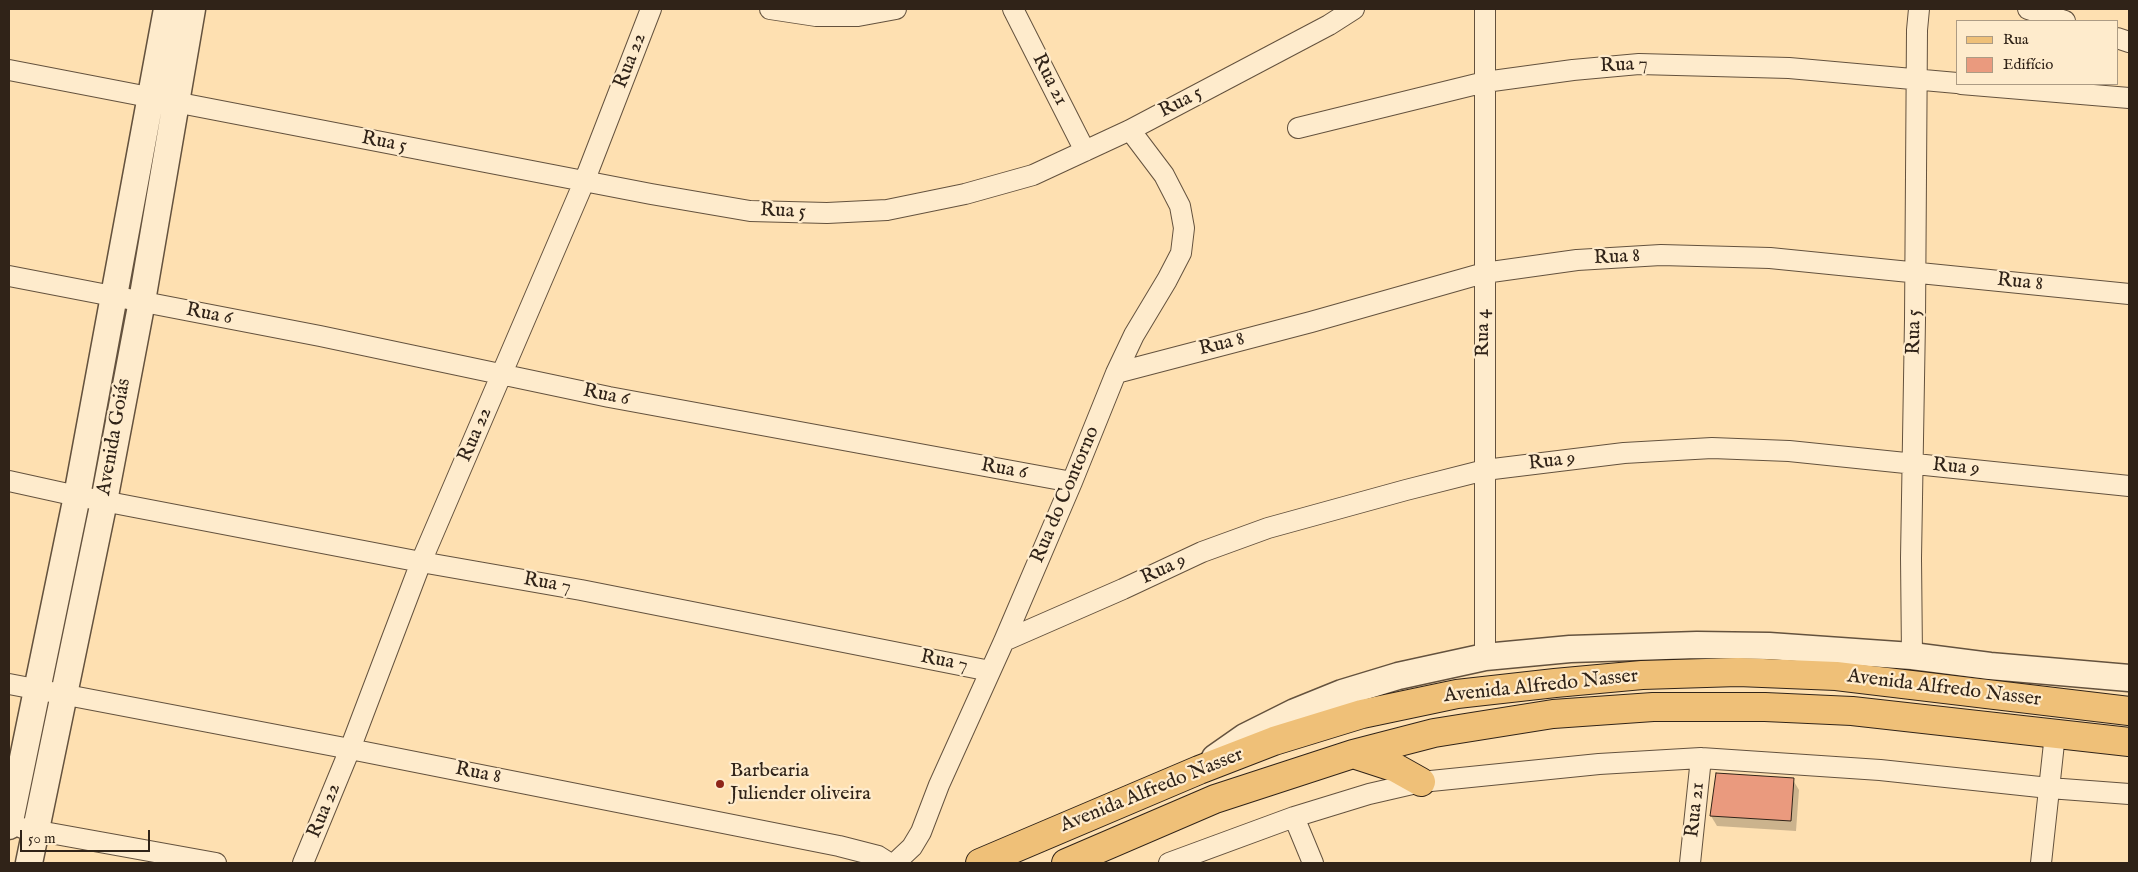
<!DOCTYPE html>
<html>
<head>
<meta charset="utf-8">
<style>
  body { margin:0 }
  #map { position:relative; width:2138px; height:872px; overflow:hidden; background:#fee0b1; font-family:"IM FELL English",serif }
  canvas { display:block }
  .frame { position:absolute; inset:0; border:10px solid #302318; pointer-events:none }
  .legend { position:absolute; left:1956px; top:20px; width:162px; height:65px; box-sizing:border-box; background:#feebcc; border:1px solid #ac9b84; margin:0; padding:6px 9px; list-style:none; font-size:15px; color:#302318 }
  .legend li { display:flex; align-items:center; gap:10px; height:25px }
  .legend b { width:25px; border:1px solid #ac9b84 }
  .scale { position:absolute; left:20px; top:830px; width:130px; height:22px; box-sizing:border-box; border:2px solid #302318; border-top:0; padding-left:6px; font-size:15px; line-height:18px; white-space:nowrap; color:#302318; -webkit-text-stroke:4px #feebcc; paint-order:stroke }
</style>
</head>
<body>
<div id="map">
<canvas width="2138" height="872"></canvas>
<div class="frame"></div>
<ul class="legend">
<li><b style="height:6px;background:#efc078"></b>Rua</li>
<li><b style="height:14px;background:#ea9a7e"></b>Edifício</li>
</ul>
<div class="scale">50 m</div>
</div>
<script>
const context = document.querySelector('canvas').getContext('2d');
context.lineJoin = 'round';
function paint(path, color) { context.fillStyle = color; context.fill(path, 'evenodd'); }
const poly = rows => new Path2D(rows.map(r => 'M' + r).join(''));
function trace(path, color, width, dash) { context.strokeStyle = color; context.lineWidth = width; context.lineCap = dash ? 'butt' : 'round'; context.setLineDash(dash || []); context.stroke(path); }
function label(font, color, halo, rows, align = 'center') {
  context.font = font + ' "IM FELL English",serif'; context.lineWidth = 4.5; context.setLineDash([]); context.textBaseline = 'middle'; context.strokeStyle = halo; context.fillStyle = color; for (const [text, x, y, turn = 0] of rows) {
    context.save(); context.translate(x, y); context.rotate((+turn || 0) * Math.PI / 180); context.textAlign = isNaN(turn) ? turn : align; if (halo) context.strokeText(text, 0, 0); context.fillText(text, 0, 0); context.restore();
  }
}
paint(poly([
  [1793,780,1799,790,1796,831,1717,826,1711,816]
]), '#0003');
const building = poly([
  [1716,773,1794,778,1791,821,1710,816,1716,773]
]);
paint(building, '#ea9a7e');
trace(building, '#302318', 1);
const minor = poly([
  [770,9,816,16,858,16,896,9],
  [1013,9,1085,151],
  [2028,9,2065,21],
  [2117,38,2129,42],
  [9,70,651,194,750,211,827,213,887,210,965,194,1033,175,1130,130,1329,25,1354,9],
  [1961,84,2129,98],
  [1298,128,1485,82,1573,70,1639,64,1789,68,1957,83],
  [9,276,320,336,609,397,1072,482],
  [1116,373,1311,322,1484,273,1577,260,1661,255,1770,258,2129,294],
  [9,481,77,496,421,562,581,590,990,671],
  [1004,641,1123,589,1202,552,1268,528,1406,490,1485,470,1624,453,1712,448,1789,451,2129,486],
  [1912,656,1911,558,1915,320,1917,30,1919,9],
  [1485,657,1485,9],
  [9,684,350,749,839,846,878,856,889,863],
  [1294,817,1313,863],
  [22,828,216,863],
  [303,863,350,749,421,562,584,182,651,9],
  [895,863,912,847,921,832,939,785,1004,641,1072,482,1116,373,1134,335,1167,280,1181,253,1184,228,1180,206,1164,175,1130,130],
  [1169,863,1294,817,1369,794,1421,782,1599,764,1701,758,1880,770,2049,788,2129,794],
  [1690,863,1701,758],
  [2041,863,2055,734]
]);
const tertiary = poly([
  [1215,758,1245,737,1295,712,1342,693,1398,676,1485,657,1570,649,1697,645,1769,646,1912,656,1990,666,2129,678],
  [9,826,77,496,167,9],
  [29,863,104,501,142,301,192,9]
]);
const primary = poly([
  [1353,754,1396,768,1421,782],
  [980,863,1199,770,1274,741,1362,714,1457,694,1555,683,1642,675,1738,672,1836,676,2129,711],
  [1066,863,1215,799,1353,754,1434,733,1553,714,1653,707,1765,707,1852,711,2129,742]
]);
trace(minor, '#64523e', 22);
trace(tertiary, '#64523e', 29);
trace(primary, '#302318', 30);
trace(minor, '#feebcc', 20);
trace(tertiary, '#feebcc', 26);
trace(primary, '#efc078', 28);
for (const [x, y, r, color] of [
  [720,784,5,"#8f2418"]
]) { const dot = new Path2D(); dot.arc(x, y, r, 0, 2 * Math.PI); context.fillStyle = color; context.fill(dot); trace(dot, '#feebcc', 2); }
label('20px', '#302318', '#feebcc', [
  ["Rua 22",631,61,-69],
  ["Rua 7",1624,66,-3],
  ["Rua 21",1049,80,63],
  ["Rua 5",1181,103,-28],
  ["Rua 5",384,143,11],
  ["Rua 5",783,212,2],
  ["Rua 8",1617,258,-3],
  ["Rua 8",2020,283,6],
  ["Rua 6",209,315,11],
  ["Rua 5",1915,332,-89],
  ["Rua 4",1484,333,-90],
  ["Rua 8",1222,345,-14],
  ["Rua 6",606,396,11],
  ["Rua 22",476,435,-67],
  ["Avenida Goiás",115,437,-80],
  ["Rua 9",1552,462,-7],
  ["Rua 9",1956,468,5],
  ["Rua 6",1004,470,10],
  ["Rua do Contorno",1066,495,-67],
  ["Rua 9",1164,570,-25],
  ["Rua 7",547,584,10],
  ["Rua 7",944,662,11],
  ["Avenida Alfredo Nasser",1541,687,-6],
  ["Avenida Alfredo Nasser",1944,689,7],
  ["Rua 8",478,774,11],
  ["Avenida Alfredo Nasser",1152,791,-22],
  ["Rua 21",1696,810,-84],
  ["Rua 22",325,811,-68]
]);
label('20px', '#302318', '#feebcc', [
  ["Barbearia",730,772],
  ["Juliender oliveira",730,795]
], 'left');
</script>
</body>
</html>
